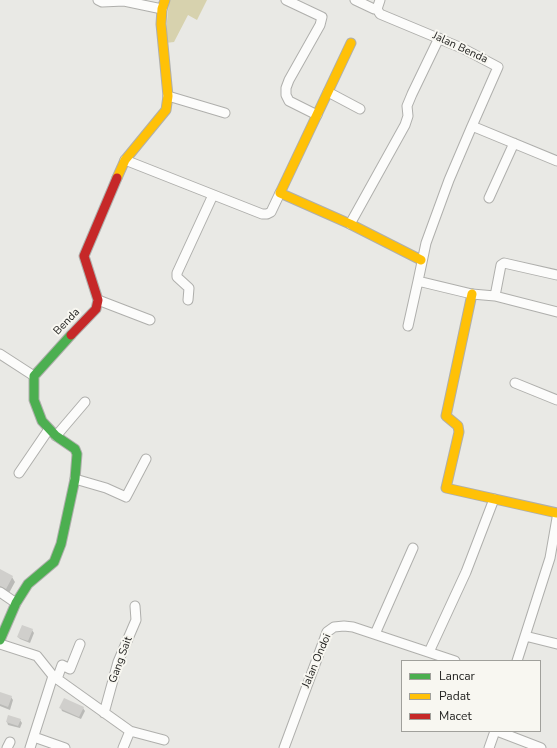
<!DOCTYPE html>
<html>
<head>
<meta charset="utf-8">
<style>
  body { margin:0 }
  #map { position:relative; width:557px; height:748px; overflow:hidden; background:#e9e9e5; font-family:"Nunito Sans",sans-serif }
  canvas { display:block }
  .legend { position:absolute; left:401px; top:660px; width:140px; height:72px; box-sizing:border-box; background:#f8f7f1; border:1px solid #a0a09b; margin:0; padding:5px 7px; list-style:none; font-size:12px; color:#1d1d1b }
  .legend li { display:flex; align-items:center; gap:8px; height:20px }
  .legend b { width:20px; border:1px solid #a0a09b }
</style>
</head>
<body>
<div id="map">
<canvas width="557" height="748"></canvas>
<ul class="legend">
<li><b style="height:5px;background:#4caf50"></b>Lancar</li>
<li><b style="height:5px;background:#ffc107"></b>Padat</li>
<li><b style="height:5px;background:#c62828"></b>Macet</li>
</ul>
</div>
<script>
const context = document.querySelector('canvas').getContext('2d');
context.lineJoin = 'round';
function paint(path, color) { context.fillStyle = color; context.fill(path, 'evenodd'); }
const poly = rows => new Path2D(rows.map(r => 'M' + r).join(''));
function trace(path, color, width, dash) { context.strokeStyle = color; context.lineWidth = width; context.lineCap = dash ? 'butt' : 'round'; context.setLineDash(dash || []); context.stroke(path); }
function label(font, color, halo, rows, align = 'center') {
  context.font = font + ' "Nunito Sans",sans-serif'; context.lineWidth = 4; context.setLineDash([]); context.textBaseline = 'middle'; context.strokeStyle = halo; context.fillStyle = color; for (const [text, x, y, turn = 0] of rows) {
    context.save(); context.translate(x, y); context.rotate((+turn || 0) * Math.PI / 180); context.textAlign = isNaN(turn) ? turn : align; if (halo) context.strokeText(text, 0, 0); context.fillText(text, 0, 0); context.restore();
  }
}
paint(poly([
  [169,0,207,0,197,20,188,15,174,42,165,43]
]), '#d7d2ae');
paint(poly([
  [0,570,12,577,15,582,9,593,0,592],
  [32,630,34,633,30,643,20,639,18,637],
  [11,697,13,700,10,710,0,706,0,698],
  [61,708,83,708,85,711,81,719,62,711],
  [20,720,22,723,20,728,8,725,7,722]
]), '#0003');
paint(poly([
  [0,569,13,576,6,589,0,586],
  [22,625,33,629,28,641,17,637],
  [0,692,12,696,8,707,0,704],
  [64,698,84,707,79,717,59,708],
  [8,715,21,719,18,726,6,722]
]), '#d0cfcc');
const street = poly([
  [98,0,102,2,124,1,162,9],
  [286,0,322,17,320,25,289,80,286,88,286,95,289,101,317,115],
  [355,0,374,9,377,9],
  [380,0,377,9,380,14,464,49,498,67,472,126,557,161],
  [328,92,360,109],
  [168,96,225,113],
  [472,126,449,180,426,243,418,281,472,294,495,296,557,312],
  [125,160,262,214,267,214,271,212,280,193],
  [489,198,514,143],
  [350,224,405,125,408,116,407,106,412,94,439,38],
  [495,296,501,265,504,263,557,275],
  [98,300,150,320],
  [188,300,189,288,177,277,177,273,213,195],
  [408,326,418,281],
  [0,354,34,376],
  [515,383,557,400],
  [56,436,85,402],
  [19,473,49,429],
  [75,479,106,488,126,497,146,459],
  [0,592,16,603],
  [375,634,413,548],
  [525,636,557,644],
  [0,644,37,656,53,676,130,731,123,748],
  [429,652,466,572,494,499],
  [517,661,550,558,557,518],
  [57,679,62,665,70,669,80,644],
  [104,713,118,662,136,620,135,606],
  [130,731,164,740],
  [497,731,541,748],
  [34,737,65,748],
  [7,748,10,742],
  [30,748,53,676],
  [284,748,327,632,334,627,344,626,353,627,455,661],
  [489,748,495,731]
]);
const fast = poly([
  [0,640,16,603,28,584,54,562,61,544,75,479,77,454,75,449,56,436,42,421,34,400,34,376,71,335]
]);
const slow = poly([
  [351,43,280,193,350,224,421,260],
  [117,178,125,160,166,110,168,96,161,24,162,9,165,0],
  [472,294,446,416,458,426,459,432,446,488,557,513]
]);
const jam = poly([
  [71,335,96,309,98,300,84,256,117,178]
]);
trace(street, '#afafac', 11);
trace(fast, '#afafac', 11);
trace(slow, '#afafac', 11);
trace(jam, '#afafac', 11);
trace(street, '#fcfcfb', 9);
trace(fast, '#4caf50', 9);
trace(slow, '#ffc107', 9);
trace(jam, '#c62828', 9);
label('11px', '#1d1d1b', '#f8f7f1', [
  ["Jalan Benda",460,48,25],
  ["Benda",67,322,-46],
  ["Gang Sait",121,660,-70],
  ["Jalan Ondoi",317,661,-67]
]);
</script>
</body>
</html>
